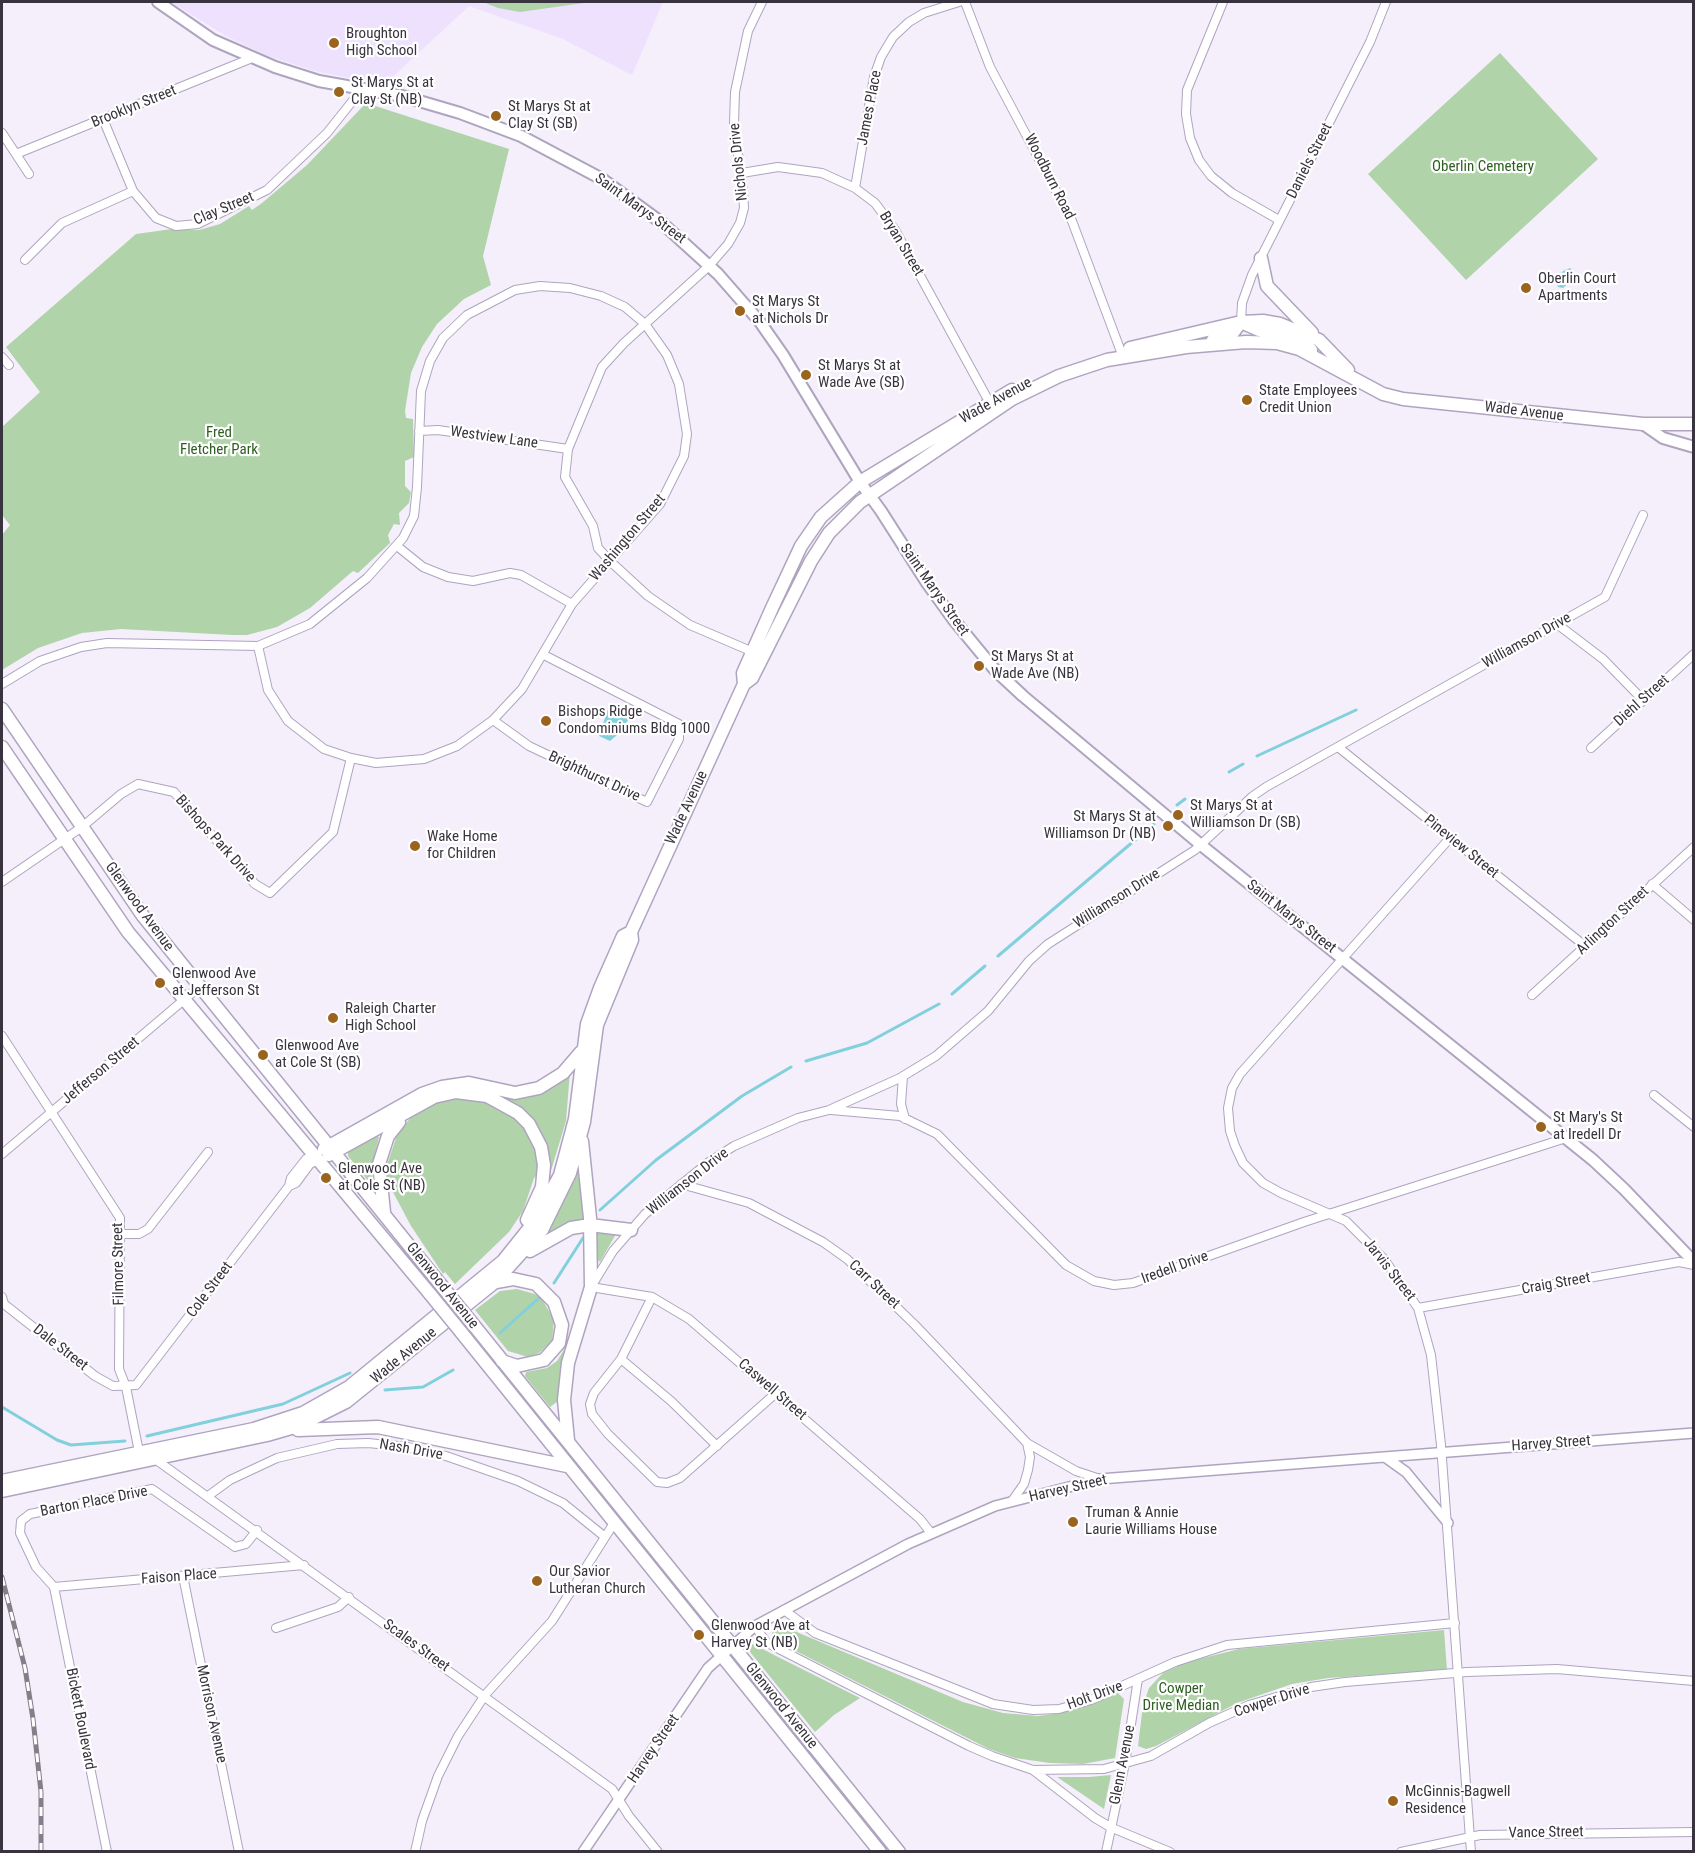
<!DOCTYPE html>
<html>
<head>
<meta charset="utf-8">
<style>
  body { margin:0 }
  #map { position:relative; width:1695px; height:1853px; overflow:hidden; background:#f4effb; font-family:"Roboto Condensed",sans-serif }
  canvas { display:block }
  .frame { position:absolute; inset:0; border:3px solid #38333e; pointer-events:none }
</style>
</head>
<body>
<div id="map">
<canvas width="1695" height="1853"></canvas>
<div class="frame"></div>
</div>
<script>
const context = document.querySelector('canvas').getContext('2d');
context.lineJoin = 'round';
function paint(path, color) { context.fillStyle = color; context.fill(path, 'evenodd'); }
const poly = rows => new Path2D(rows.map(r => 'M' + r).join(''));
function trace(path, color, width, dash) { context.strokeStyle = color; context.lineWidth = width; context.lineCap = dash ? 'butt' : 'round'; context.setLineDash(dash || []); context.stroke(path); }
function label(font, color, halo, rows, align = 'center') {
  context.font = font + ' "Roboto Condensed",sans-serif'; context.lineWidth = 4.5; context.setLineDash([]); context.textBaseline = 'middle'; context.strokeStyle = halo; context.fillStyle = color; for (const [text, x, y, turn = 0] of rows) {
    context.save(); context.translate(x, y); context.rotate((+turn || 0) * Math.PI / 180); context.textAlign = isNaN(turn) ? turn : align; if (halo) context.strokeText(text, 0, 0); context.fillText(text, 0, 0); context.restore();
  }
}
paint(poly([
  [171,2,663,2,632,75,563,39,469,6,384,85,315,71,268,56,226,36]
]), '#ede1fe');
paint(poly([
  [483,2,591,2,520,12,498,8],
  [1500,53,1598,159,1466,280,1368,174],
  [366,103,509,149,483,256,491,285,464,299,437,324,422,347,411,373,405,411,406,418,413,419,414,457,405,461,405,486,411,492,409,503,399,513,400,525,394,524,388,535,390,543,358,573,353,571,310,608,277,627,247,635,232,635,121,629,82,633,38,648,2,670,2,535,10,525,2,515,2,427,40,392,6,347,136,234,172,229,199,230,220,224,249,206,252,210,262,203,307,165],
  [570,1072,566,1121,550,1174,522,1110,501,1096,546,1090],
  [465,1096,499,1105,526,1127,534,1142,539,1173,534,1178,523,1211,509,1232,455,1284,445,1272,443,1274,411,1226,386,1179,386,1168,398,1132,415,1113,441,1100],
  [377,1135,379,1137,372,1166,372,1181,369,1182,348,1156,348,1151],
  [580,1165,587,1221,550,1233,549,1231],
  [595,1233,616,1234,600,1262,597,1259],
  [517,1289,535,1294,542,1299,554,1320,552,1341,539,1353,528,1357,508,1351,475,1310,500,1291],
  [565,1348,568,1349,558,1401,550,1407,525,1376,526,1372,547,1368,557,1361],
  [780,1625,963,1702,1003,1713,1038,1716,1060,1713,1118,1693,1124,1699,1115,1758,1083,1764,1050,1763,1015,1758,989,1749,776,1641,772,1633],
  [1444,1630,1447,1670,1328,1678,1292,1684,1237,1703,1156,1746,1146,1749,1138,1746,1143,1705,1149,1688,1164,1672,1187,1662,1239,1649],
  [753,1644,778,1657,860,1698,834,1715,815,1732,750,1652,750,1645],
  [1111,1775,1104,1809,1057,1777,1089,1777]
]), '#b1d3a9');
paint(poly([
  [1570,268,1577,276,1563,288,1558,287,1555,280,1563,271],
  [608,709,626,715,628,720,622,731,610,741,599,736]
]), '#81d0dc');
trace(poly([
  [1257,756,1356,710],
  [1229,772,1243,764],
  [1177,805,1185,799],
  [998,956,1154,824],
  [952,994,985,966],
  [806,1061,867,1043,939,1004],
  [600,1210,656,1160,742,1096,791,1067],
  [554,1283,583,1238],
  [500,1333,539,1298],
  [385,1390,423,1387,453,1370],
  [2,1407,57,1440,71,1445,125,1441],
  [147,1436,283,1404,350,1373]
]), '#81d0dc', 3);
const minor = poly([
  [965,2,990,67,1072,221,1123,357],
  [1223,2,1187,90,1186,114,1190,138,1199,160,1211,176,1232,193,1279,220],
  [103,119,133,191,156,218,176,226,198,224,267,190,327,133,362,89],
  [2,133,29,174],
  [16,154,252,58],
  [742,173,778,167,822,173,855,188,875,203,895,230,992,407],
  [855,188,874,77,881,57,893,37,909,22,924,13,959,2],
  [25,260,62,223,133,191],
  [1241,322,1242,303,1252,275,1370,42,1386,2],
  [2,357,9,365],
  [419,431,438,430,568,449],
  [397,546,423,567,448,577,473,581,510,573,521,575,572,604],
  [1557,624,1603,659,1643,700],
  [753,652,690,625,648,596,611,562,598,548,593,526,565,477,568,449,602,367,624,343,709,266,728,244,740,223,744,208,743,192,734,123,735,92,748,31,762,2],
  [2,684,40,661,81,647,107,643,258,646,310,624,367,578,403,538,414,516,417,487,421,391,430,361,443,338,467,315,515,290,540,286,570,288,601,296,625,307,645,324,667,355,679,384,687,434,684,456,660,504,572,604,522,689,493,720,457,746,424,759,376,763,351,758,324,749,288,721,268,690,258,646],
  [493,720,529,746,647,802,679,739,679,724,544,655],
  [1338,747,1585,946],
  [1591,748,1694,654],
  [1450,838,1240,1074,1232,1088,1228,1108,1230,1131,1235,1146,1243,1163,1263,1183,1281,1193,1346,1221,1384,1259,1418,1308,1431,1355,1441,1445,1471,1852],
  [2,882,82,827,121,794,138,784,174,792,255,884,270,893,333,832,351,758],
  [1652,884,1694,920],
  [1532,995,1694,847],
  [2,1036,120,1218,119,1369,126,1387,139,1452],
  [903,1076,901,1104,905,1119],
  [1654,1095,1694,1127],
  [831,1110,900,1116,937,1134,1066,1265,1094,1281,1114,1285,1133,1283,1304,1222,1566,1138],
  [2,1154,199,987],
  [681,1184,749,1203,823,1242,847,1259,915,1325,1027,1443,1076,1471,1100,1479],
  [289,1186,296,1183,310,1164,320,1159],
  [121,1234,139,1234,148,1229,208,1152],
  [2,1297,4,1304,95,1376,113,1386,136,1385,289,1186,291,1178,306,1159,315,1154],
  [652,1297,621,1359,594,1393,590,1404,592,1414,608,1434,657,1482,667,1483,680,1478,776,1393],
  [1418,1308,1679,1262,1694,1265],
  [621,1359,671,1401,717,1446],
  [155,1459,612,1789,629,1816,658,1852],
  [208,1496,230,1480,277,1458,337,1444,368,1443,408,1447,446,1456,518,1481,563,1503,605,1537],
  [1012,1501,1024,1484,1028,1470,1030,1457,1027,1443],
  [931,1533,920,1519,689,1319,652,1297,591,1287,613,1251,645,1214,709,1162,734,1146,798,1118,829,1110,900,1078,936,1056,988,1011,1029,961,1048,944,1195,850,1253,796,1266,787,1605,597,1643,515],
  [183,1576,239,1852],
  [54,1587,304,1565],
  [784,1610,815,1633,993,1704,1033,1710,1059,1709,1091,1700,1175,1662,1227,1645,1455,1623],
  [755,1626,766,1642,775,1647,969,1746,992,1756,1033,1770,1104,1769,1151,1756,1209,1723,1249,1705,1311,1687,1345,1682,1467,1672,1557,1669,1694,1681],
  [276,1628,338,1607,349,1597],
  [1033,1770,1095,1818,1110,1827,1170,1852],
  [107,1852,54,1587,36,1567,20,1533,21,1521,30,1514,152,1489,235,1547,246,1544,257,1530],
  [415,1852,422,1821,438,1776,458,1736,485,1695,552,1621,614,1523],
  [1106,1852,1125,1763,1138,1679],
  [1401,1852,1480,1835,1694,1832]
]);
const tertiary = poly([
  [1385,1457,1406,1472,1448,1523],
  [583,1852,708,1668,755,1626,908,1544,995,1506,1100,1479,1694,1433]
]);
const secondary = poly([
  [158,2,213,40,275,67,319,81,402,96,460,113,521,136,602,179,662,223,718,274,760,322,783,355,860,482,881,511,927,583,953,619,995,670,1023,696,1201,845,1593,1160,1624,1189,1694,1262],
  [1643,424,1663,438,1694,447]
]);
const primary = poly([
  [1261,258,1267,286,1312,333],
  [1213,340,1232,334,1241,322,1259,330,1292,337,1311,350],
  [1130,348,1241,322,1263,321,1280,324,1319,340,1348,370],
  [744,684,743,673,772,608,801,546,821,517,860,482,1012,390],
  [2,709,143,916,441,1285],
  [2,747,128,932,430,1294],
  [324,1149,422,1094,442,1087,469,1083,515,1093,539,1088,563,1073,581,1052],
  [329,1155,434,1097,456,1092,487,1096,518,1113,529,1124,541,1147,544,1165,542,1187,527,1220],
  [384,1212,379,1164,388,1136,399,1122],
  [530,1251,571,1228,590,1225,631,1230],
  [496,1282,513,1279,536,1284,554,1302,562,1325,559,1343,544,1360,517,1366,502,1361],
  [472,1323,899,1852],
  [461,1332,880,1852],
  [298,1430,378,1427,567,1466],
  [568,1440,564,1400,568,1363,591,1287,590,1218,582,1141],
  [2,1481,254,1429,303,1413,349,1387,503,1261,535,1221,560,1175,575,1119,587,1024,600,988,623,936,631,932,744,684,752,678,811,561,829,533,860,502,1012,399,1059,376,1107,360,1186,347,1246,342,1277,343,1299,349,1383,394,1403,399,1643,424,1694,424],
  [2,1491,267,1435,298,1426,346,1402,495,1282,542,1230,570,1173,584,1122,597,1025,632,940,631,932]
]);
trace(minor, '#afa4bf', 10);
trace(tertiary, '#afa4bf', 12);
trace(secondary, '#afa4bf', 14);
trace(primary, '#afa4bf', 15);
trace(minor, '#fff', 8);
trace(tertiary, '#fff', 9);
trace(secondary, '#fff', 10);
trace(primary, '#fff', 12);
const rail = poly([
  [2,1577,25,1668,33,1719,41,1792,41,1852]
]);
trace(rail, '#837e89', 5);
trace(rail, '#fff', 3, [9]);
const primaryBridge = poly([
  [441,1285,472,1323],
  [430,1294,461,1332]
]);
trace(primaryBridge, '#afa4bf', 15, []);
trace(primaryBridge, '#fff', 12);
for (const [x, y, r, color] of [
  [334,43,6,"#9b641e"],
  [339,92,6,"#9b641e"],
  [496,116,6,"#9b641e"],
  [1526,288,6,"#9b641e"],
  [740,311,6,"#9b641e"],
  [806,375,6,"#9b641e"],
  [1247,400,6,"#9b641e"],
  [979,666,6,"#9b641e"],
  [546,721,6,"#9b641e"],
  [1178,815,6,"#9b641e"],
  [1168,826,6,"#9b641e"],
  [415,846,6,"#9b641e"],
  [160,983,6,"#9b641e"],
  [333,1018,6,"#9b641e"],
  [263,1055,6,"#9b641e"],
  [1541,1127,6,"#9b641e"],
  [326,1178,6,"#9b641e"],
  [1073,1522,6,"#9b641e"],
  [537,1581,6,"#9b641e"],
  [699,1635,6,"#9b641e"],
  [1393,1801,6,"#9b641e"]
]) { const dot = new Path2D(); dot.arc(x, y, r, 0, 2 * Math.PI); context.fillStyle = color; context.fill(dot); trace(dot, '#fff', 2); }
label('15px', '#38333e', '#fff', [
  ["Broughton",346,34],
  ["High School",346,51],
  ["St Marys St at",351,83],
  ["Clay St (NB)",351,100],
  ["St Marys St at",508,107],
  ["Clay St (SB)",508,124],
  ["Oberlin Court",1538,279],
  ["Apartments",1538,296],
  ["St Marys St",752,302],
  ["at Nichols Dr",752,319],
  ["St Marys St at",818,366],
  ["Wade Ave (SB)",818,383],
  ["State Employees",1259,391],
  ["Credit Union",1259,408],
  ["St Marys St at",991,657],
  ["Wade Ave (NB)",991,674],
  ["Bishops Ridge",558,712],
  ["Condominiums Bldg 1000",558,729],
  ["St Marys St at",1190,806],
  ["Williamson Dr (SB)",1190,823],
  ["St Marys St at",1156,817,"right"],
  ["Williamson Dr (NB)",1156,834,"right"],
  ["Wake Home",427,837],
  ["for Children",427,854],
  ["Glenwood Ave",172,974],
  ["at Jefferson St",172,991],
  ["Raleigh Charter",345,1009],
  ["High School",345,1026],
  ["Glenwood Ave",275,1046],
  ["at Cole St (SB)",275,1063],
  ["St Mary's St",1553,1118],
  ["at Iredell Dr",1553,1135],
  ["Glenwood Ave",338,1169],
  ["at Cole St (NB)",338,1186],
  ["Truman & Annie",1085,1513],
  ["Laurie Williams House",1085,1530],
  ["Our Savior",549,1572],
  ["Lutheran Church",549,1589],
  ["Glenwood Ave at",711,1626],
  ["Harvey St (NB)",711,1643],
  ["McGinnis-Bagwell",1405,1792],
  ["Residence",1405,1809]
], 'left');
label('15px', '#38333e', '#fff', [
  ["Brooklyn Street",134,107,-22],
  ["James Place",870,108,-79],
  ["Daniels Street",1310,161,-63],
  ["Nichols Drive",739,162,-96],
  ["Woodburn Road",1049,177,63],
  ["Clay Street",224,209,-23],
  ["Saint Marys Street",640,209,36],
  ["Bryan Street",901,244,59],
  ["Wade Avenue",996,401,-29],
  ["Wade Avenue",1524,412,7],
  ["Westview Lane",494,438,8],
  ["Washington Street",628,538,-50],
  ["Saint Marys Street",934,590,55],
  ["Williamson Drive",1527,641,-29],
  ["Diehl Street",1642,701,-42],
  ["Brighthurst Drive",594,777,25],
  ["Wade Avenue",687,808,-65],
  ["Bishops Park Drive",215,839,48],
  ["Pineview Street",1461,847,39],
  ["Williamson Drive",1117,899,-32],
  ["Glenwood Avenue",139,907,54],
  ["Saint Marys Street",1291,917,38],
  ["Arlington Street",1613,921,-43],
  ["Jefferson Street",101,1071,-40],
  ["Williamson Drive",688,1182,-38],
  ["Filmore Street",119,1264,-91],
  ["Iredell Drive",1175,1268,-20],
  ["Jarvis Street",1389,1270,52],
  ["Craig Street",1556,1284,-10],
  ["Carr Street",874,1285,43],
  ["Glenwood Avenue",442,1286,51],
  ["Cole Street",210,1290,-53],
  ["Dale Street",60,1348,38],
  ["Wade Avenue",404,1356,-39],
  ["Caswell Street",772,1390,41],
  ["Harvey Street",1551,1444,-4],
  ["Nash Drive",411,1450,10],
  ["Harvey Street",1068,1489,-13],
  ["Barton Place Drive",94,1502,-11],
  ["Faison Place",179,1577,-4],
  ["Scales Street",416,1646,36],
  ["Holt Drive",1095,1696,-20],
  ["Cowper Drive",1272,1701,-18],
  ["Glenwood Avenue",781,1706,51],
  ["Morrison Avenue",211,1714,78],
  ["Bickett Boulevard",80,1719,79],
  ["Harvey Street",654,1749,-56],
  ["Glenn Avenue",1123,1765,-79],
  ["Vance Street",1546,1833,-1]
]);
label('15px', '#2d6020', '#fff', [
  ["Oberlin Cemetery",1483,167],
  ["Fred",219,433],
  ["Fletcher Park",219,450],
  ["Cowper",1181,1689],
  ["Drive Median",1181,1706]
]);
</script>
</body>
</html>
